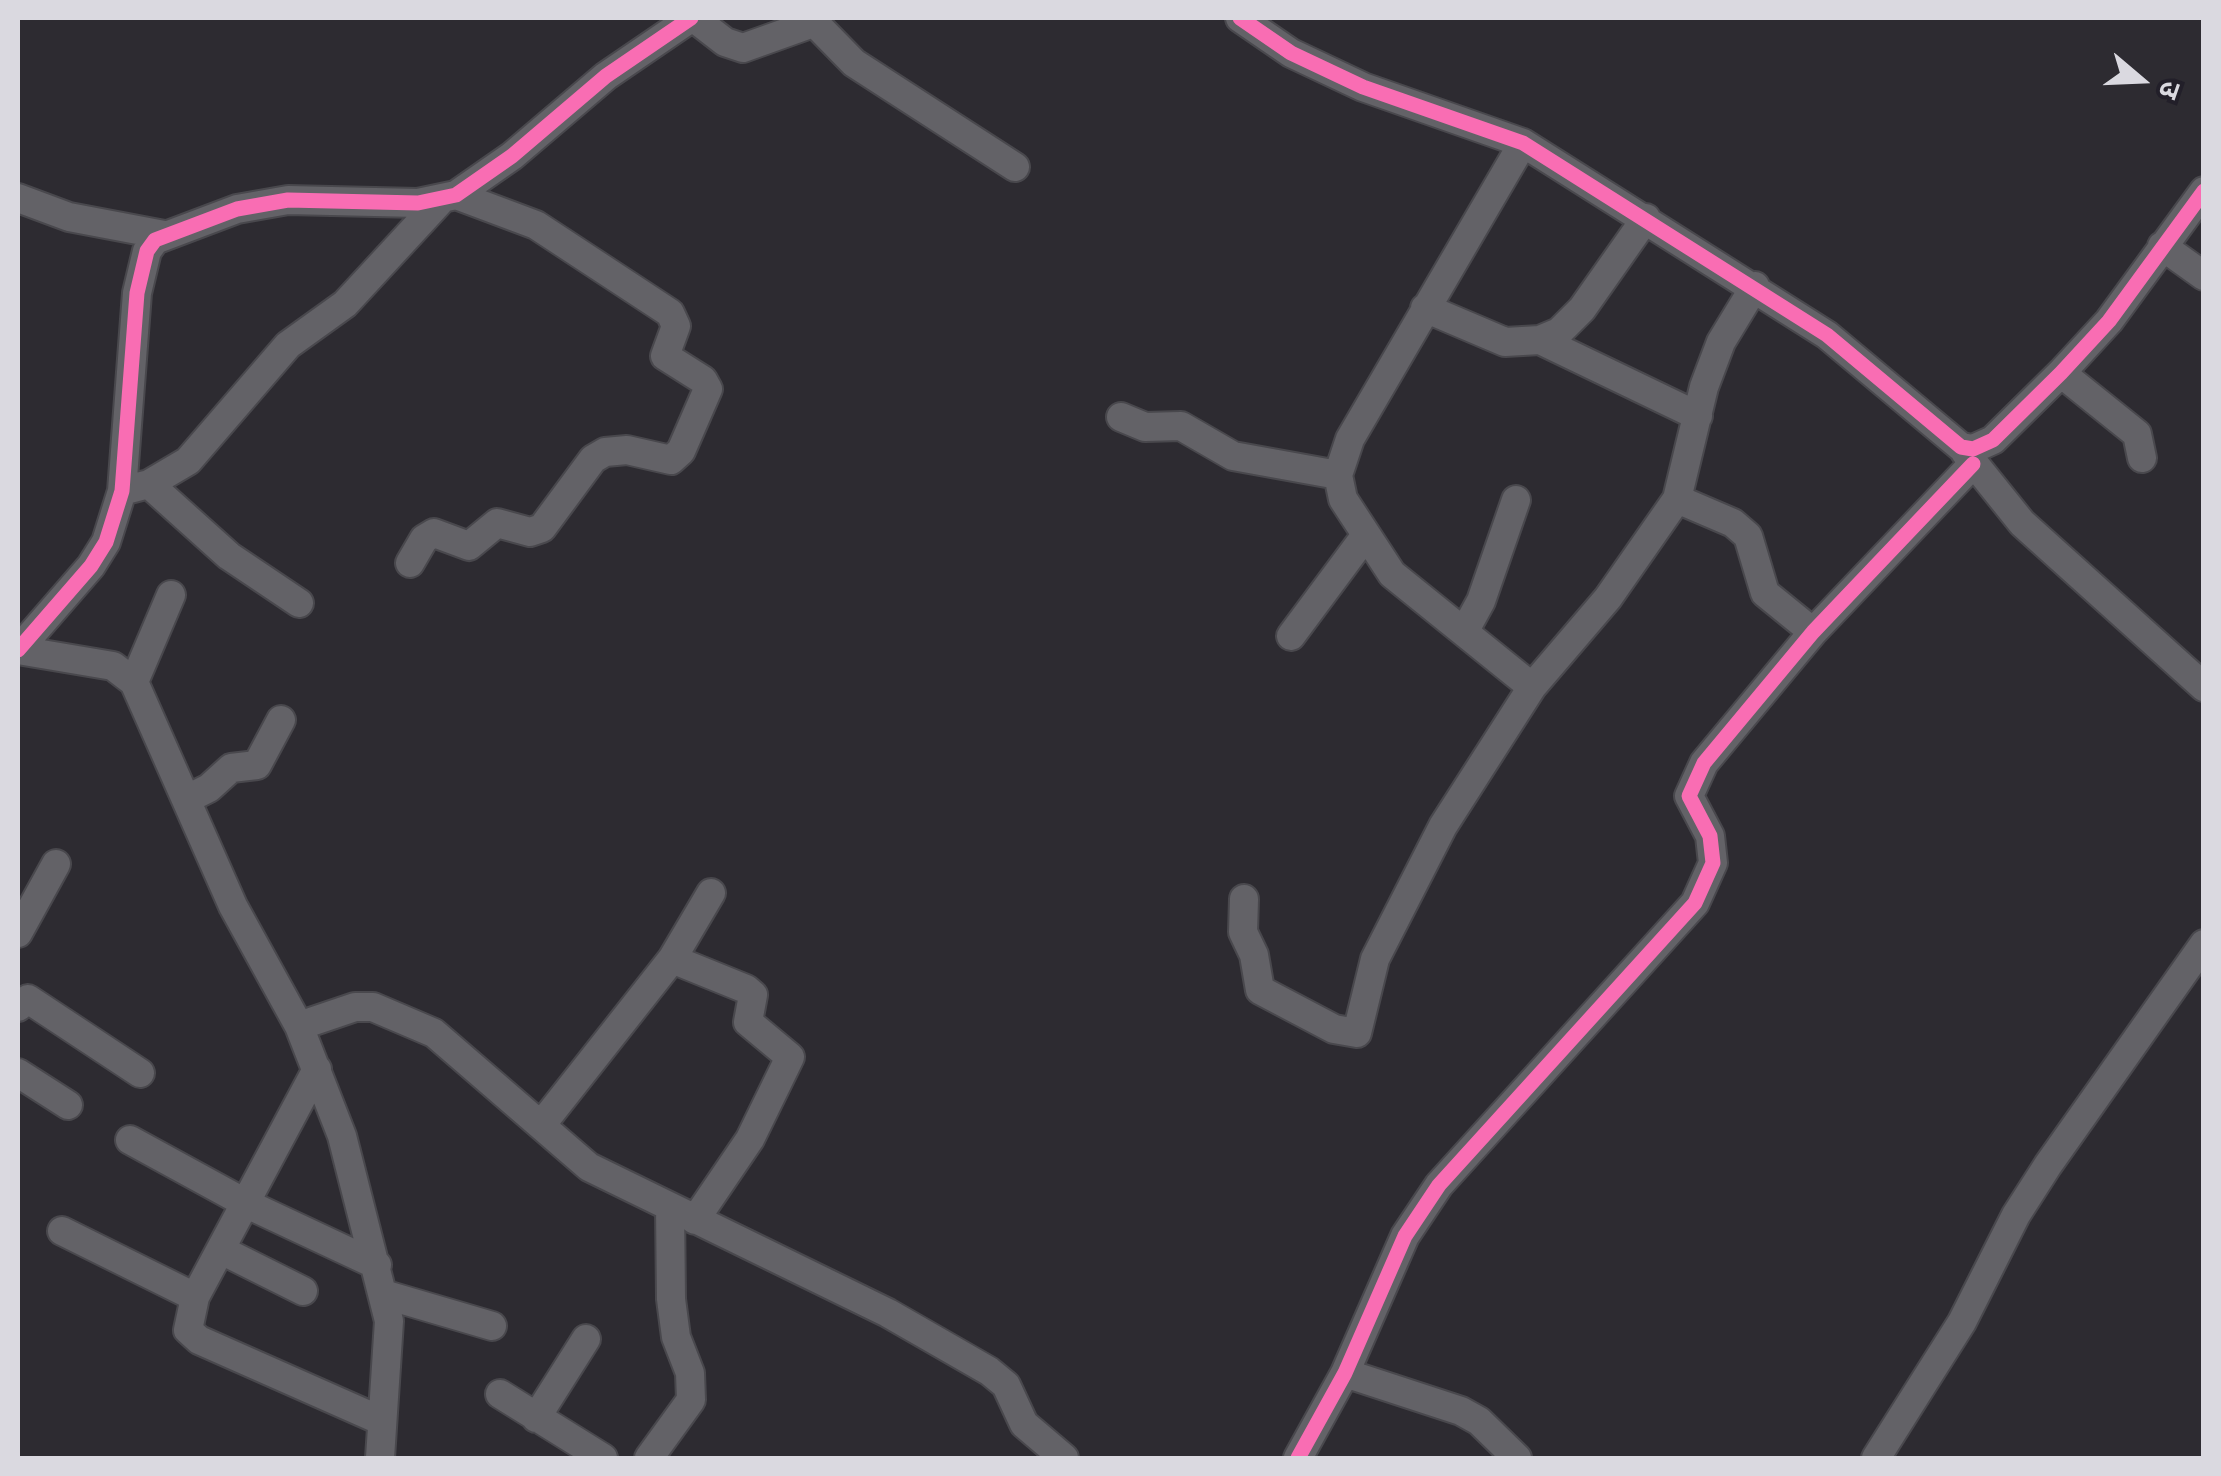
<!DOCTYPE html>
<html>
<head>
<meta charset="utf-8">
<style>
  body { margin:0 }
  #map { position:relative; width:2221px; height:1476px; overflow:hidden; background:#2d2b31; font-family:Arial,"Noto Sans Devanagari",sans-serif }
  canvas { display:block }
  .frame { position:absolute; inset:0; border:20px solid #dad9e0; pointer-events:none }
  .north { position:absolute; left:2091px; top:30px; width:100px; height:100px; -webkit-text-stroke:8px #221f29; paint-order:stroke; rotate:109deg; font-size:28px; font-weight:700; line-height:40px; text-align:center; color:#dad9e0 }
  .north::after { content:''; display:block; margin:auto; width:35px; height:45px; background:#dad9e0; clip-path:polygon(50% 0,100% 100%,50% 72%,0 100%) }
</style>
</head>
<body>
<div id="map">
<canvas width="2221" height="1476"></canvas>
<div class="frame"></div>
<div class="north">उ</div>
</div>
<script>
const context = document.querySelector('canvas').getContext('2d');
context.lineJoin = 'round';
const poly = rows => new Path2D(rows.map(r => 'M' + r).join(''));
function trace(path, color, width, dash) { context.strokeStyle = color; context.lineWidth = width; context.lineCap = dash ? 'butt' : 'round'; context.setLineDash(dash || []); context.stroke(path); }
const minor = poly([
  [694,18,725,42,743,48,813,23],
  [810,18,854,63,1015,167],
  [1240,18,1291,53,1363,87,1523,143,1827,335,1961,447,1973,449,1993,440,2061,373,2109,321,2204,191],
  [1523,143,1350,439,1338,475,1343,499,1392,574,1532,687],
  [18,198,69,217,164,235],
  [2162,246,2204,276],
  [1425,308,1505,342,1540,340,1559,332,1582,309,1646,218],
  [1540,340,1698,416],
  [2061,373,2137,434,2142,458],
  [1121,417,1145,427,1181,426,1233,456,1338,475],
  [1965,452,2022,523,2204,687],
  [149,484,229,556,299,603],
  [122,491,149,484,188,461,288,345,345,304,441,200],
  [1677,499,1733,523,1748,536,1765,593,1813,632],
  [410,563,424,539,434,533,469,546,497,523,530,532,542,528,593,459,605,452,627,450,671,460,681,451,708,389,703,380,665,356,676,326,670,313,536,225,456,195],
  [1464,632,1481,601,1516,500],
  [1291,636,1366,535],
  [18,650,91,566,106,542,122,491,137,293,147,251,155,240,237,209,288,200,418,203,456,195,512,156,606,76,691,18],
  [18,650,113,666,134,682,233,906,299,1026,342,1136,389,1321,380,1458],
  [134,682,171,595],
  [187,799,209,788,231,768,257,765,281,720],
  [1244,899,1243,932,1254,955,1260,990,1334,1029,1357,1033,1375,959,1443,826,1532,687,1608,598,1677,499,1704,387,1721,342,1755,286],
  [18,933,56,864],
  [672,959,746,989,753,995,748,1022,790,1057,750,1139,695,1220],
  [18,1007,28,999,140,1073],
  [299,1026,355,1007,373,1007,434,1033,589,1167,888,1313,989,1371,1006,1385,1024,1424,1064,1458],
  [317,1069,195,1297,188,1330,199,1340,382,1421],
  [18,1073,68,1105],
  [542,1124,672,959,711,893],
  [130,1140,247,1204,377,1265],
  [62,1231,195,1297],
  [221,1250,303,1291],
  [383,1294,492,1326],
  [1345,1373,1461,1411,1479,1421,1517,1458],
  [500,1394,603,1458],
  [536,1418,586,1339],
  [649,1458,691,1400,690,1373,676,1337,671,1299,670,1207],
  [1298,1458,1345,1373,1405,1236,1439,1185,1695,903,1713,863,1710,836,1689,796,1704,763,1813,632,1973,464],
  [1876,1458,1962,1322,2016,1215,2048,1165,2204,944]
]);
trace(minor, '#49484d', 32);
trace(minor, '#636267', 28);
trace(poly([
  [1240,18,1291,53,1363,87,1523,143,1827,335,1961,447,1973,449,1993,440,2061,373,2109,321,2204,191],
  [18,650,91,566,106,542,122,491,137,293,147,251,155,240,237,209,288,200,418,203,456,195,512,156,606,76,691,18],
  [1298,1458,1345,1373,1405,1236,1439,1185,1695,903,1713,863,1710,836,1689,796,1704,763,1813,632,1973,464]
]), '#f96db3', 15);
</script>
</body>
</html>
